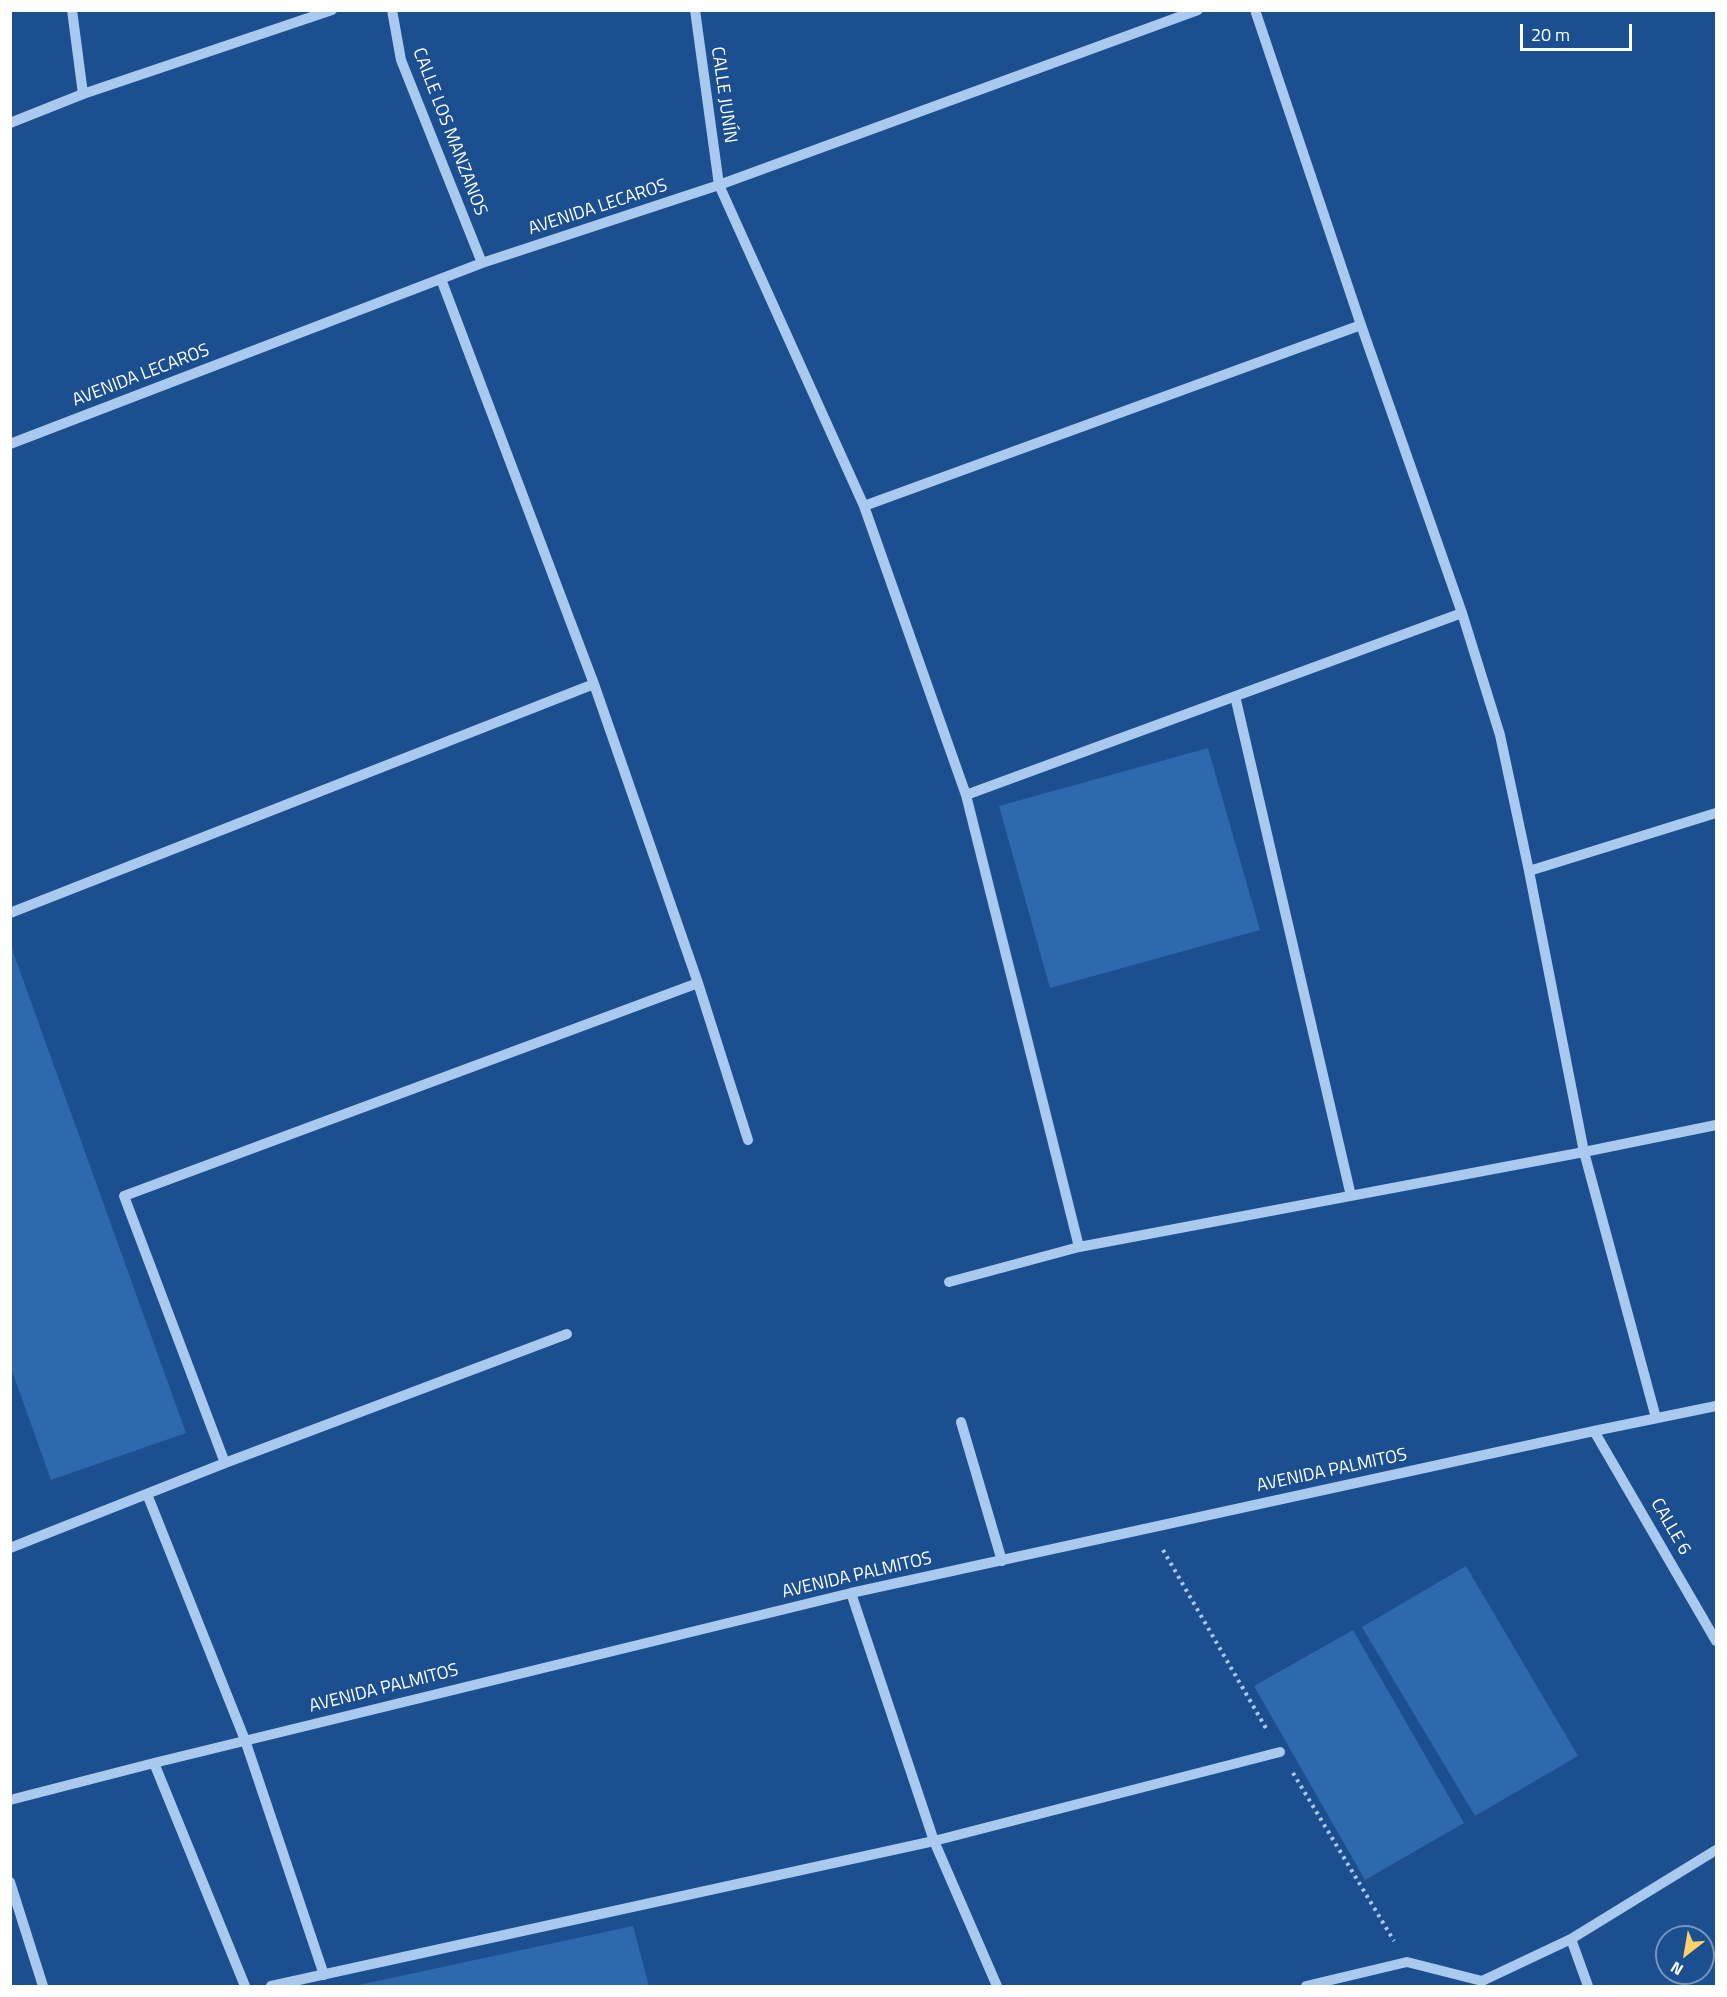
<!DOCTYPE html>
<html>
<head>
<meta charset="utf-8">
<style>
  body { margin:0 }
  #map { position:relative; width:1727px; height:1997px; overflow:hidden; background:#1b4f8f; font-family:"Titillium Web",sans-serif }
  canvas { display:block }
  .frame { position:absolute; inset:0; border:12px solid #fff; pointer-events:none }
  .north { position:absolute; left:1655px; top:1925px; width:60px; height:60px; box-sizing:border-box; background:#1b4f8f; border:2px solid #7695bc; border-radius:50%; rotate:211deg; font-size:16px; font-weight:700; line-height:24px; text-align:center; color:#fff }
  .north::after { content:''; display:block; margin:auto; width:21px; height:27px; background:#ffd166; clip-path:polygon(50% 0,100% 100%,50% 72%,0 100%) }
  .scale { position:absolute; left:1520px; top:24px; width:112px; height:27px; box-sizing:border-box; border:3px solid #fff; border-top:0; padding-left:8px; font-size:18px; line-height:21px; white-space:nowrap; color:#fff; -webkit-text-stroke:4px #1b4f8f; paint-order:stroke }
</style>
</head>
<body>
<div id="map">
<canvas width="1727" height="1997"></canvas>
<div class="frame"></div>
<div class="north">N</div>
<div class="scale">20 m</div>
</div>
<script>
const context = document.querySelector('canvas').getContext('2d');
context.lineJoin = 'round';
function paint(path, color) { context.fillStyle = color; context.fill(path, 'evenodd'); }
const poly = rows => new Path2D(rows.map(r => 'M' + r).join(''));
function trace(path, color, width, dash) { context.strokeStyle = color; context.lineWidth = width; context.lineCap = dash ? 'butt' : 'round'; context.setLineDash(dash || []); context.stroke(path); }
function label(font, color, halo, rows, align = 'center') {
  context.font = font + ' "Titillium Web",sans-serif'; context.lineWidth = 4.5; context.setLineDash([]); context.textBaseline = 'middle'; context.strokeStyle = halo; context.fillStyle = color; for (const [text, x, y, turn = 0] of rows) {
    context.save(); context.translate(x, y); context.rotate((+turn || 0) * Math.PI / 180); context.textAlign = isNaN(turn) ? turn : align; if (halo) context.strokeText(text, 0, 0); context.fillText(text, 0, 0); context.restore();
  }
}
paint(poly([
  [1208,748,1260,930,1050,988,999,806],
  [11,949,12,949,186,1433,51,1480,11,1368],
  [1466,1566,1578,1756,1475,1816,1362,1627],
  [1353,1630,1464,1823,1365,1880,1254,1686],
  [633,1926,649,1986,354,1986]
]), '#2e69ad');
trace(poly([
  [1163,1550,1267,1730],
  [1293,1773,1394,1941]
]), '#a9c9ee', 4, [3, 4.5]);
trace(poly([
  [72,10,83,94],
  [392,10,401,60,482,263],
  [695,10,719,185,864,506,966,795,1079,1247],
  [1255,10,1361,325,1462,613,1500,735,1529,871,1584,1152,1656,1418],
  [10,123,83,94,332,10],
  [441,279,594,684,698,983,748,1140],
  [10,444,482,263,719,185,1198,10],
  [864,506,1361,325],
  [1235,696,1351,1196],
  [966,795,1462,613],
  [1529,871,1716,813],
  [10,913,594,684],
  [949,1282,1079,1247,1584,1152,1716,1125],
  [961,1422,1002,1561],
  [1594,1431,1716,1641],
  [225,1463,124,1196,698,983],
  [147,1494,245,1740,324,1975],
  [10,1548,225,1463,567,1334],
  [851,1593,934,1841,997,1986],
  [154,1763,245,1986],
  [10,1800,154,1763,851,1593,1594,1431,1716,1406],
  [10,1882,43,1986],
  [1571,1939,1588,1986],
  [271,1986,934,1841,1280,1752],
  [1306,1986,1407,1962,1482,1981,1571,1939,1716,1850]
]), '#a9c9ee', 10);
label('18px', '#fff', '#1b4f8f', [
  ["CALLE JUNÍN",723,95,82],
  ["CALLE LOS MANZANOS",449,132,69],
  ["AVENIDA LECAROS",598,208,-18],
  ["AVENIDA LECAROS",141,376,-21],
  ["AVENIDA PALMITOS",1332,1471,-12],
  ["CALLE 6",1670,1527,60],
  ["AVENIDA PALMITOS",857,1576,-13],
  ["AVENIDA PALMITOS",384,1689,-14]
]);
</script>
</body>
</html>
